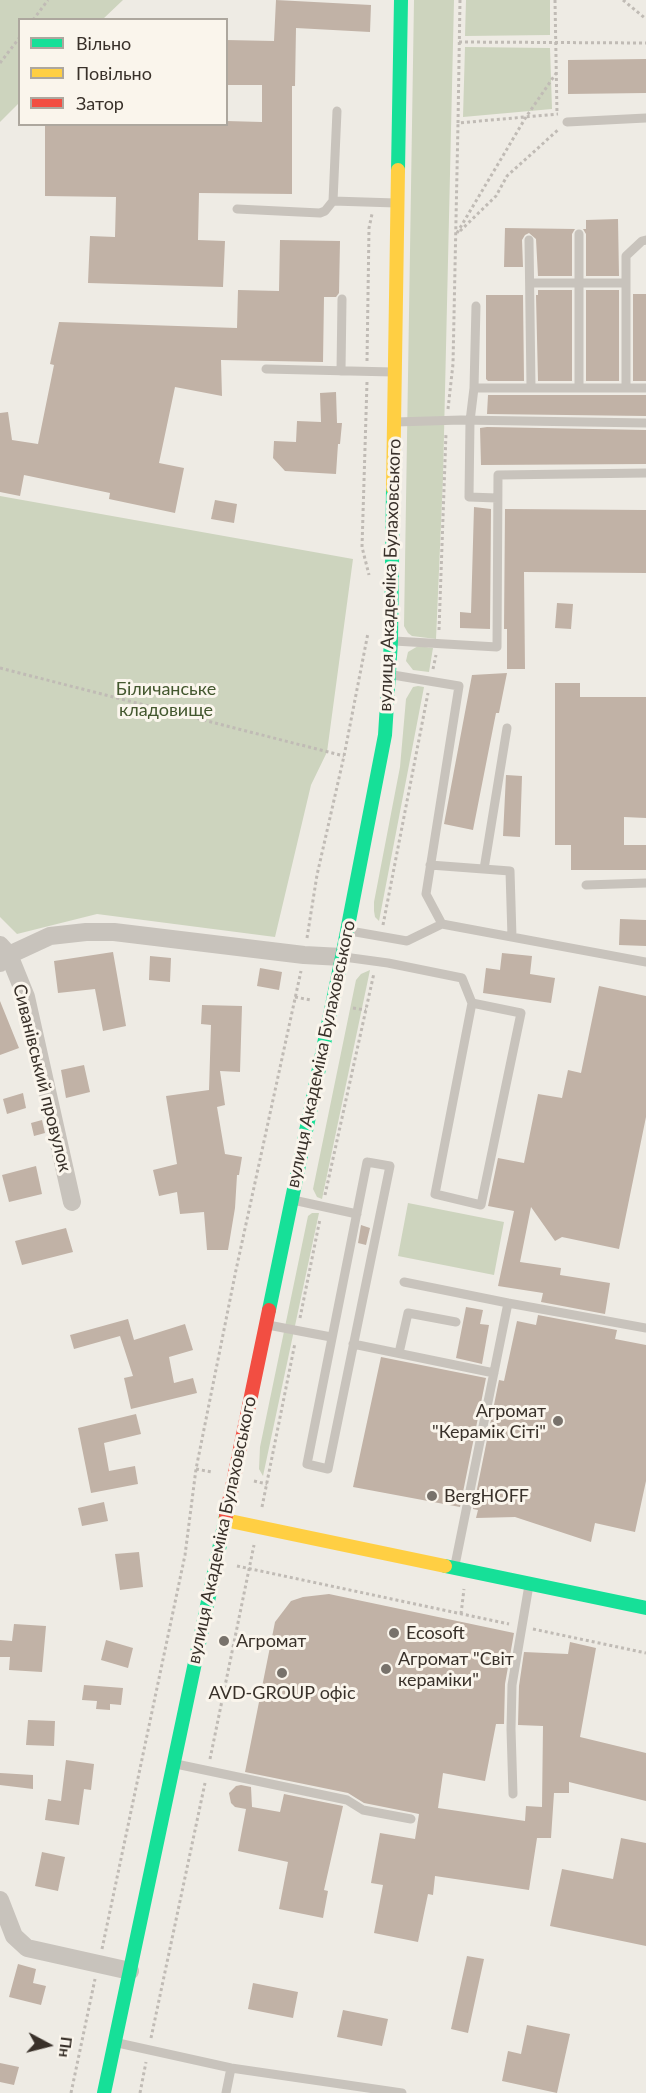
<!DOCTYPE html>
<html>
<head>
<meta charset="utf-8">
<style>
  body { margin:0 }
  #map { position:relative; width:646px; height:2093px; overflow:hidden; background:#eeebe4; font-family:Lato,sans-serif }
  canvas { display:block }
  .legend { position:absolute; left:18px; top:18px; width:210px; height:108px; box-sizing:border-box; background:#faf5ec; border:2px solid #ada79e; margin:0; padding:8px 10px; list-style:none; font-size:18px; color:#39312a }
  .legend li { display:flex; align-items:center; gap:12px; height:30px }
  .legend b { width:30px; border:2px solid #ada79e }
  .north { position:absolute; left:18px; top:2015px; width:60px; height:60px; -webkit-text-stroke:4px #faf5ec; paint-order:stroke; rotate:97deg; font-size:16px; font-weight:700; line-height:24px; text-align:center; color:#39312a }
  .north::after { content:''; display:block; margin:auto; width:21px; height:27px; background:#39312a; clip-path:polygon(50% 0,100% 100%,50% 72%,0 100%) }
</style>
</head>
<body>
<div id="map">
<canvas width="646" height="2093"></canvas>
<ul class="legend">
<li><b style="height:8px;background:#16e098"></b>Вільно</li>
<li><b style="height:8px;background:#ffcf43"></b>Повільно</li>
<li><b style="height:8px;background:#f24e42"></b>Затор</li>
</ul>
<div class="north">Пн</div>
</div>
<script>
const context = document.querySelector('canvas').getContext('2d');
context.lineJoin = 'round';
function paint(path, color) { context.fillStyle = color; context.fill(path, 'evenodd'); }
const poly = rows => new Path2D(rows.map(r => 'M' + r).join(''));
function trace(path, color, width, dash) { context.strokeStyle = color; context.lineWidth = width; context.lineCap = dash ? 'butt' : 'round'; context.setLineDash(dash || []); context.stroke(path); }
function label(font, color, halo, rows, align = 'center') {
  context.font = font + ' Lato,sans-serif'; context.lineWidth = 6; context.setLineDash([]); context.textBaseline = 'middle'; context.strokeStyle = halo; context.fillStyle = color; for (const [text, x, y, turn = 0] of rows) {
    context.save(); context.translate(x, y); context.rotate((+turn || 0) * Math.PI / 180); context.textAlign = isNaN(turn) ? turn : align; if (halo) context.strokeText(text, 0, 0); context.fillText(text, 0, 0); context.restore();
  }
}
paint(poly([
  [0,0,123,0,103,19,20,20,19,103,0,122],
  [414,0,454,0,443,478,436,639,412,636,408,633,404,626],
  [466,0,550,0,550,35,465,36],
  [465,47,550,48,552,109,463,117],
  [0,496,353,559,327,752,311,785,275,937,97,914,17,934,0,917],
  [418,646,433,648,429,672,413,670,406,661,408,652],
  [418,686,424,687,379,921,375,917,374,911,374,902,400,767,406,699,413,687],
  [370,970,322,1199,317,1197,313,1189,356,980,361,974],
  [408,1203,504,1222,494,1275,398,1256],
  [312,1213,319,1213,263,1476,259,1469,260,1447,308,1216]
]), '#cdd4be');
paint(poly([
  [276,0,371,5,370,32,296,28,295,86,292,86,292,194,199,193,198,240,225,241,223,287,88,283,90,236,115,237,116,197,45,196,45,124,226,124,226,121,262,122,262,85,226,85,226,40,274,41],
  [646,59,646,93,568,94,568,60],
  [618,219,619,276,586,276,586,234,583,229,586,229,586,220],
  [505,228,575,229,572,234,572,276,538,276,536,239,529,233,525,235,522,240,523,267,504,267],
  [280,240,340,241,339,293,336,297,324,297,323,362,221,360,222,396,175,387,159,463,184,468,175,513,109,499,110,493,24,475,20,496,0,492,0,413,8,412,12,440,38,444,54,365,50,364,59,322,237,328,238,290,279,291],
  [538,290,572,290,572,381,538,381,536,295,538,295],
  [586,290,619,290,619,381,586,381],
  [633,294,646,294,646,381,633,381],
  [486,295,523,295,524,381,488,381,486,379],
  [336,392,337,423,342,423,340,444,338,444,336,474,285,471,273,458,274,441,296,442,297,421,321,422,320,393],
  [488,395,646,395,646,416,487,414],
  [487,427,646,430,646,464,481,465,480,428],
  [215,500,237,504,234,523,211,519],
  [474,507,491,509,490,629,460,628,460,612,471,613],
  [505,509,646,510,646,573,524,572,525,669,507,669,507,629,504,629],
  [557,603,573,604,571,629,555,628],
  [507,673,499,713,496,713,473,830,444,824,472,675],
  [555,683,580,683,580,697,646,697,646,818,624,817,624,845,646,845,646,870,571,870,571,845,555,845],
  [506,775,522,776,520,837,503,836],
  [620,919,646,920,646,946,619,945],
  [113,952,126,1026,103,1031,95,989,58,993,54,961],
  [502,953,532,956,530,974,555,978,551,1003,483,993,486,968,500,970],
  [150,956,171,958,170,982,149,980],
  [260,968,282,972,279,990,257,986],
  [599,986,646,996,646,1117,619,1249,562,1237,555,1241,531,1207,520,1262,561,1268,560,1275,610,1283,605,1314,541,1302,543,1293,498,1286,514,1211,488,1206,498,1158,524,1163,538,1094,562,1098,568,1070,581,1073],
  [0,1001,19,1048,0,1055],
  [202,1005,242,1006,240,1072,220,1071,225,1105,217,1107,225,1154,242,1157,239,1175,237,1175,235,1208,228,1250,207,1250,204,1212,180,1214,177,1192,159,1196,153,1170,177,1164,166,1096,209,1090,211,1025,201,1024],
  [84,1065,90,1092,66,1098,61,1070],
  [23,1093,26,1108,7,1114,3,1099],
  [42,1120,45,1133,34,1136,31,1123],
  [36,1166,42,1194,9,1202,2,1175],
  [361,1225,370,1228,366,1245,358,1243],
  [66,1228,73,1252,22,1265,15,1241],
  [466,1307,483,1310,480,1324,489,1325,482,1364,456,1358],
  [538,1315,617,1330,615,1339,646,1345,646,1481,635,1532,595,1523,591,1542,515,1517,476,1518,478,1510,473,1509,499,1380,504,1381,517,1321,536,1325],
  [128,1319,134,1340,185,1324,193,1350,169,1357,174,1383,193,1378,197,1393,131,1409,124,1378,133,1376,120,1336,74,1349,70,1335],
  [381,1357,486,1378,460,1507,353,1487],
  [136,1414,141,1434,104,1443,109,1471,135,1466,138,1484,91,1493,78,1428],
  [104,1502,108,1521,82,1526,78,1508],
  [139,1552,143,1587,120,1590,115,1554],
  [329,1594,514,1633,505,1684,504,1724,496,1724,485,1781,443,1773,438,1808,525,1821,526,1806,542,1807,543,1726,518,1725,519,1686,524,1652,568,1654,570,1642,596,1648,580,1737,646,1753,646,1801,569,1782,569,1793,554,1793,551,1838,537,1838,529,1890,435,1876,433,1895,428,1894,418,1942,374,1933,383,1885,371,1883,380,1833,415,1839,419,1814,364,1803,348,1793,245,1772,275,1622,291,1601,303,1597],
  [14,1624,46,1626,42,1672,9,1670,10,1657,0,1657,0,1640,12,1641],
  [106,1640,133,1648,128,1668,101,1660],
  [84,1685,123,1688,121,1705,110,1704,110,1710,96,1709,97,1701,82,1700],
  [28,1720,55,1721,54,1746,26,1745],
  [66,1760,94,1764,91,1790,84,1789,79,1825,45,1820,48,1799,61,1801],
  [0,1773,33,1775,33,1789,0,1785],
  [241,1785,251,1787,252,1807,280,1812,284,1794,343,1806,324,1890,328,1891,323,1918,279,1909,288,1862,238,1851,246,1809,235,1807,231,1803,229,1793,236,1786],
  [621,1838,646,1843,646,1946,550,1926,562,1869,613,1879],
  [42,1852,65,1857,58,1891,35,1886],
  [467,1956,484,1959,468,2033,451,2029],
  [18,1964,36,1969,33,1983,46,1986,41,2005,9,1997],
  [253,1983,298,1992,293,2018,248,2009],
  [343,2010,388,2019,382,2046,337,2037],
  [527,2025,570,2034,557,2093,502,2081,508,2051,521,2054],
  [0,2063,19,2067,14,2085,0,2082]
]), '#c1b2a6');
trace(poly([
  [460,0,458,123,558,114],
  [555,0,557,114],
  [623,0,646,19],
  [33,20,48,0],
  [459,42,646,43],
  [0,63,20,37],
  [460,231,496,196,507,176,559,129],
  [457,233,526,117,557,72],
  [367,361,369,228,372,214],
  [367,382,362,547,369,575],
  [448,409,453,364,458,123],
  [439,630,446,433],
  [0,668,344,756],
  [433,669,436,655],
  [383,925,428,693],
  [307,938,317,875,344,756,368,633],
  [295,997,311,1000],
  [353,1008,366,1010],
  [325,1195,374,973],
  [300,1318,320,1219],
  [196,1469,212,1472],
  [254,1481,267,1484],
  [262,1507,295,1343],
  [237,1566,509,1624],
  [461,1614,464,1589],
  [533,1629,646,1653],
  [210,1759,254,1545],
  [102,1949,185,1555,196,1469,236,1270,301,971],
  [151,2038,205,1783],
  [71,2093,95,1979],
  [140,2093,146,2062]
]), '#c0bbb5', 3, [3, 3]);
trace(poly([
  [337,111,333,201,396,203],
  [567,122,646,118],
  [237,209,320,213,325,211,333,201],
  [579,234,579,388],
  [529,240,531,387],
  [530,283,626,283],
  [476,306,474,388,470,421,469,497,497,498],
  [266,369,393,372],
  [341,371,342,299],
  [626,387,626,256,642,241,646,240],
  [474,388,646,388],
  [396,422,461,420,646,423],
  [394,641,497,647,498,475,646,473],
  [393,675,459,686,426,894,442,924],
  [430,865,510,871,512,937],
  [484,869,507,728],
  [586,885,646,883],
  [350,931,407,941,442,924,646,962],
  [344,957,388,963,462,978,472,1003,435,1194,481,1205,521,1013,472,1003],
  [367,1162,390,1166,328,1469,307,1464,367,1162],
  [293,1200,357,1214],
  [404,1282,508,1303],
  [268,1325,331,1337],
  [353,1344,494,1373],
  [399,1353,408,1313,456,1322],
  [455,1565,508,1303,646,1328],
  [176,1764,347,1800,363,1810,411,1819],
  [513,1794,511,1729,512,1685,529,1585],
  [118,2043,231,2068,402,2093],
  [226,2093,231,2068]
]), '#c8c3bc', 9);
trace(poly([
  [0,945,9,955,26,997,72,1202],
  [0,963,9,955,50,936,86,932,114,932,304,955,342,957],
  [0,1900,14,1936,27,1948,130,1971]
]), '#c8c3bc', 18);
trace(poly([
  [398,170,401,0],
  [269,1310,342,957,385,735,391,641,393,488],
  [445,1566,646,1608],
  [104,2093,226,1516]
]), '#16e098', 14);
trace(poly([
  [393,488,398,170],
  [225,1520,445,1566]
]), '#ffcf43', 14);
trace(poly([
  [226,1516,269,1310]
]), '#f24e42', 14);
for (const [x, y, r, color] of [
  [558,1421,6,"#78726b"],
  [432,1496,6,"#78726b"],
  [394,1633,6,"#78726b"],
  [224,1641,6,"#78726b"],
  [386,1669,6,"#78726b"],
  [282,1673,6,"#78726b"]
]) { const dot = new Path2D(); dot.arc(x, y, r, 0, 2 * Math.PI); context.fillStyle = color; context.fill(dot); trace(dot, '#faf5ec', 2); }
label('18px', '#39312a', '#faf5ec', [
  ["вулиця Академіка Булаховського",390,575,-88],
  ["вулиця Академіка Булаховського",321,1054,-78],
  ["Сиванівський провулок",42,1078,76],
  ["вулиця Академіка Булаховського",222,1530,-78]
]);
label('18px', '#43572e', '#faf5ec', [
  ["Біличанське",166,689],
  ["кладовище",166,710]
]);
label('18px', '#39312a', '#faf5ec', [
  ["Агромат",546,1411,"right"],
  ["\"Керамік Сіті\"",546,1432,"right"],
  ["BergHOFF",444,1496],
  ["Ecosoft",406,1633],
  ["Агромат",236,1641],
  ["Агромат \"Світ",398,1659],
  ["кераміки\"",398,1680],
  ["AVD-GROUP офіс",282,1693,"center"]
], 'left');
</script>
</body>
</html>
